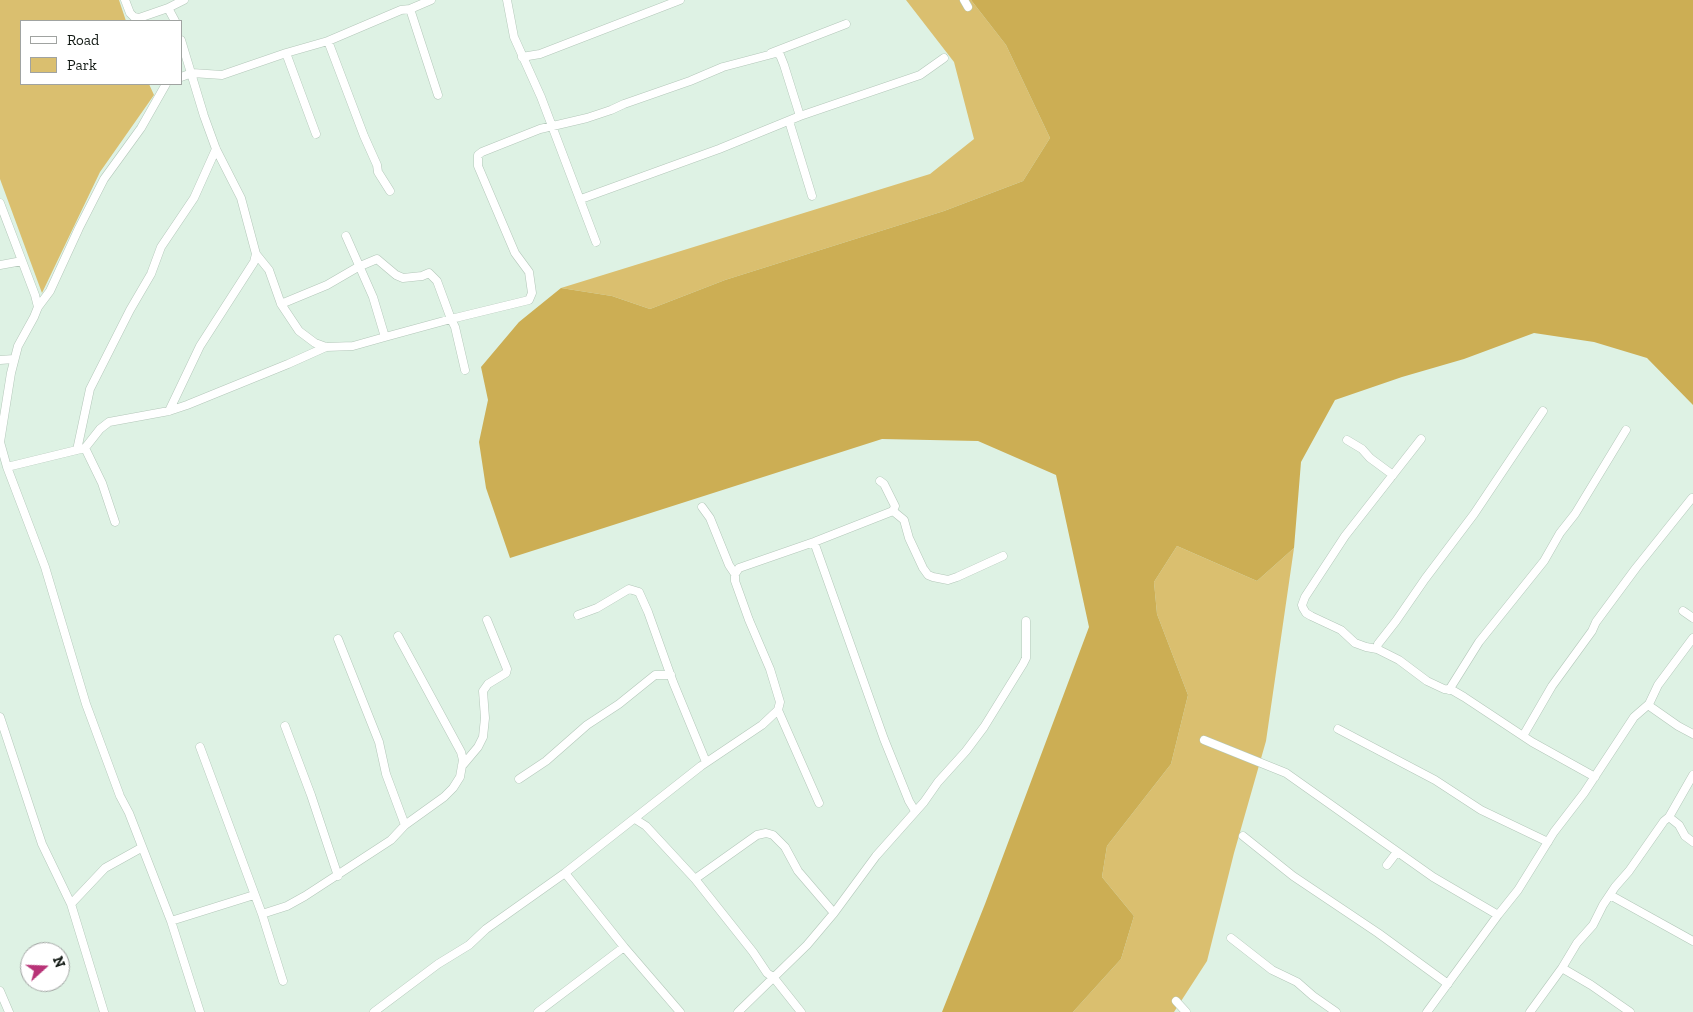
<!DOCTYPE html>
<html>
<head>
<meta charset="utf-8">
<style>
  body { margin:0 }
  #map { position:relative; width:1693px; height:1012px; overflow:hidden; background:#def2e4; font-family:"Zilla Slab",serif }
  canvas { display:block }
  .legend { position:absolute; left:20px; top:20px; width:162px; height:65px; box-sizing:border-box; background:#fff; border:1px solid #a0a3a1; margin:0; padding:6px 9px; list-style:none; font-size:15px; color:#121914 }
  .legend li { display:flex; align-items:center; gap:10px; height:25px }
  .legend b { width:25px; border:1px solid #a0a3a1 }
  .north { position:absolute; left:20px; top:942px; width:50px; height:50px; box-sizing:border-box; background:#fff; border:1px solid #a0a3a1; border-radius:50%; rotate:70deg; font-size:14px; font-weight:700; line-height:20px; text-align:center; color:#121914 }
  .north::after { content:''; display:block; margin:auto; width:18px; height:22px; background:#b83377; clip-path:polygon(50% 0,100% 100%,50% 72%,0 100%) }
</style>
</head>
<body>
<div id="map">
<canvas width="1693" height="1012"></canvas>
<ul class="legend">
<li><b style="height:6px;background:#fff"></b>Road</li>
<li><b style="height:14px;background:#dabf6f"></b>Park</li>
</ul>
<div class="north">N</div>
</div>
<script>
const context = document.querySelector('canvas').getContext('2d');
context.lineJoin = 'round';
function paint(path, color) { context.fillStyle = color; context.fill(path, 'evenodd'); }
const poly = rows => new Path2D(rows.map(r => 'M' + r).join(''));
function trace(path, color, width, dash) { context.strokeStyle = color; context.lineWidth = width; context.lineCap = dash ? 'butt' : 'round'; context.setLineDash(dash || []); context.stroke(path); }
paint(poly([
  [0,0,119,0,126,21,21,21,21,84,149,84,154,95,100,172,42,293,0,179],
  [906,0,971,0,1006,45,1050,138,1023,181,944,211,725,280,650,309,612,296,561,288,930,174,974,139,954,62],
  [1177,546,1257,581,1294,548,1266,741,1234,853,1207,961,1174,1012,1073,1012,1121,959,1134,916,1102,877,1107,846,1171,764,1188,695,1157,614,1154,582]
]), '#dabf6f');
paint(poly([
  [971,0,1693,0,1693,405,1647,358,1594,342,1534,333,1464,359,1402,377,1335,400,1301,462,1294,548,1257,581,1177,546,1154,582,1157,614,1188,695,1171,764,1107,846,1102,877,1134,916,1121,959,1073,1012,942,1012,985,904,1089,627,1056,475,978,441,882,439,510,558,486,488,479,442,488,400,481,367,519,322,561,288,612,296,650,309,725,280,944,211,1023,181,1050,138,1006,45]
]), '#ccae54');
const street = poly([
  [125,0,130,13,134,17,139,18,168,8,175,21],
  [507,0,514,37,541,97,596,242],
  [964,0,968,7],
  [168,8,184,0],
  [410,9,431,0],
  [181,40,204,116,216,149,241,198,256,254,269,270,281,304,327,285,358,267,377,259,396,275,403,278,422,276,429,273,437,281,451,319,529,300,532,293,529,272,515,253,478,166,478,155,482,152,540,129,587,118,611,110,624,104,690,81,723,67,776,53,780,55,784,65,800,116],
  [328,41,401,10,410,9,438,95],
  [286,53,328,41,364,136,377,165,378,172,390,191],
  [771,53,846,24],
  [522,57,540,54,680,0],
  [181,77,192,73,222,75,286,53,316,134],
  [166,84,141,128,104,179,79,228,50,291,38,307,34,317,18,346,11,373,0,442,7,467,45,567,86,704,120,796,129,813,171,921,254,895],
  [789,121,812,196],
  [581,199,719,149,800,116,920,75,944,58],
  [0,203,35,295,38,307],
  [0,265,22,261],
  [281,304,299,331,315,343,326,347,353,346,385,337,373,297,346,236],
  [385,337,451,319,455,327,465,370],
  [0,360,14,359],
  [169,411,200,346,254,262,256,254],
  [1421,439,1345,536,1305,597,1302,605,1303,608,1306,613,1311,616,1341,630,1355,643,1366,647,1377,649,1399,660,1427,681,1444,689,1452,690,1464,697,1532,742,1595,777],
  [1347,440,1362,449,1370,458,1393,475],
  [85,448,100,429,109,422,169,411,187,405,288,364,326,347],
  [77,450,90,389,130,310,151,274,161,247,194,198,216,149],
  [7,467,85,448,102,483,115,522],
  [702,507,710,518,729,565,735,574],
  [893,511,904,520,909,538,923,568,928,575,933,577,948,580,957,577,1003,556],
  [814,542,884,739,909,801,915,811],
  [1683,611,1693,618],
  [578,615,597,608,629,589,639,592,648,612,673,682,706,762],
  [338,639,379,742,386,774,405,825],
  [1377,649,1378,644,1396,621,1425,579,1474,514,1543,411],
  [1449,690,1479,642,1544,561,1560,533,1575,514,1626,430],
  [1648,705,1678,726,1693,734],
  [778,710,819,803],
  [0,717,42,844,71,904],
  [285,726,311,795,338,876],
  [1338,729,1435,780,1481,810,1548,842],
  [1523,736,1552,686,1592,631,1596,622,1636,568,1692,498],
  [1204,740,1286,773,1433,877,1498,915],
  [200,747,262,914,283,981],
  [462,766,478,747,483,737,485,718,483,691,488,684,506,673,507,669,487,620],
  [519,779,546,761,587,725,619,704,655,675,671,675],
  [1669,817,1679,825,1685,836,1693,842],
  [635,819,646,826,695,879,753,952,767,973,774,978,801,1012],
  [1243,836,1293,876,1378,933,1448,984],
  [1387,865,1397,852],
  [565,873,624,947,680,1012],
  [695,879,757,835,766,833,773,835,785,847,798,871,834,913],
  [1610,895,1693,941],
  [262,914,287,906,305,896,391,840,405,825,444,797,453,788,460,777,463,760,461,752,398,636],
  [171,921,200,1012],
  [1231,938,1272,970,1297,982,1313,996,1336,1012],
  [1562,968,1591,985,1630,1012],
  [0,991,9,1012],
  [1176,1001,1186,1012],
  [104,1012,71,904,105,868,141,848],
  [374,1012,438,964,469,945,486,929,565,873,701,766,762,725,778,710,780,702,770,669,749,620,735,581,735,574,739,568,814,542,893,511,895,506,884,484,880,481],
  [538,1012,624,947],
  [738,1012,807,945,834,913,876,856,924,802,938,782,966,751,984,727,1023,664,1026,658,1026,621],
  [1427,1012,1498,915,1518,890,1554,832,1584,793,1634,717,1649,704,1658,685,1693,638],
  [1530,1012,1562,968,1577,943,1593,925,1603,905,1615,887,1629,871,1664,821,1669,817,1693,775]
]);
trace(street, '#b3c7b9', 9);
trace(street, '#fff', 8);
</script>
</body>
</html>
